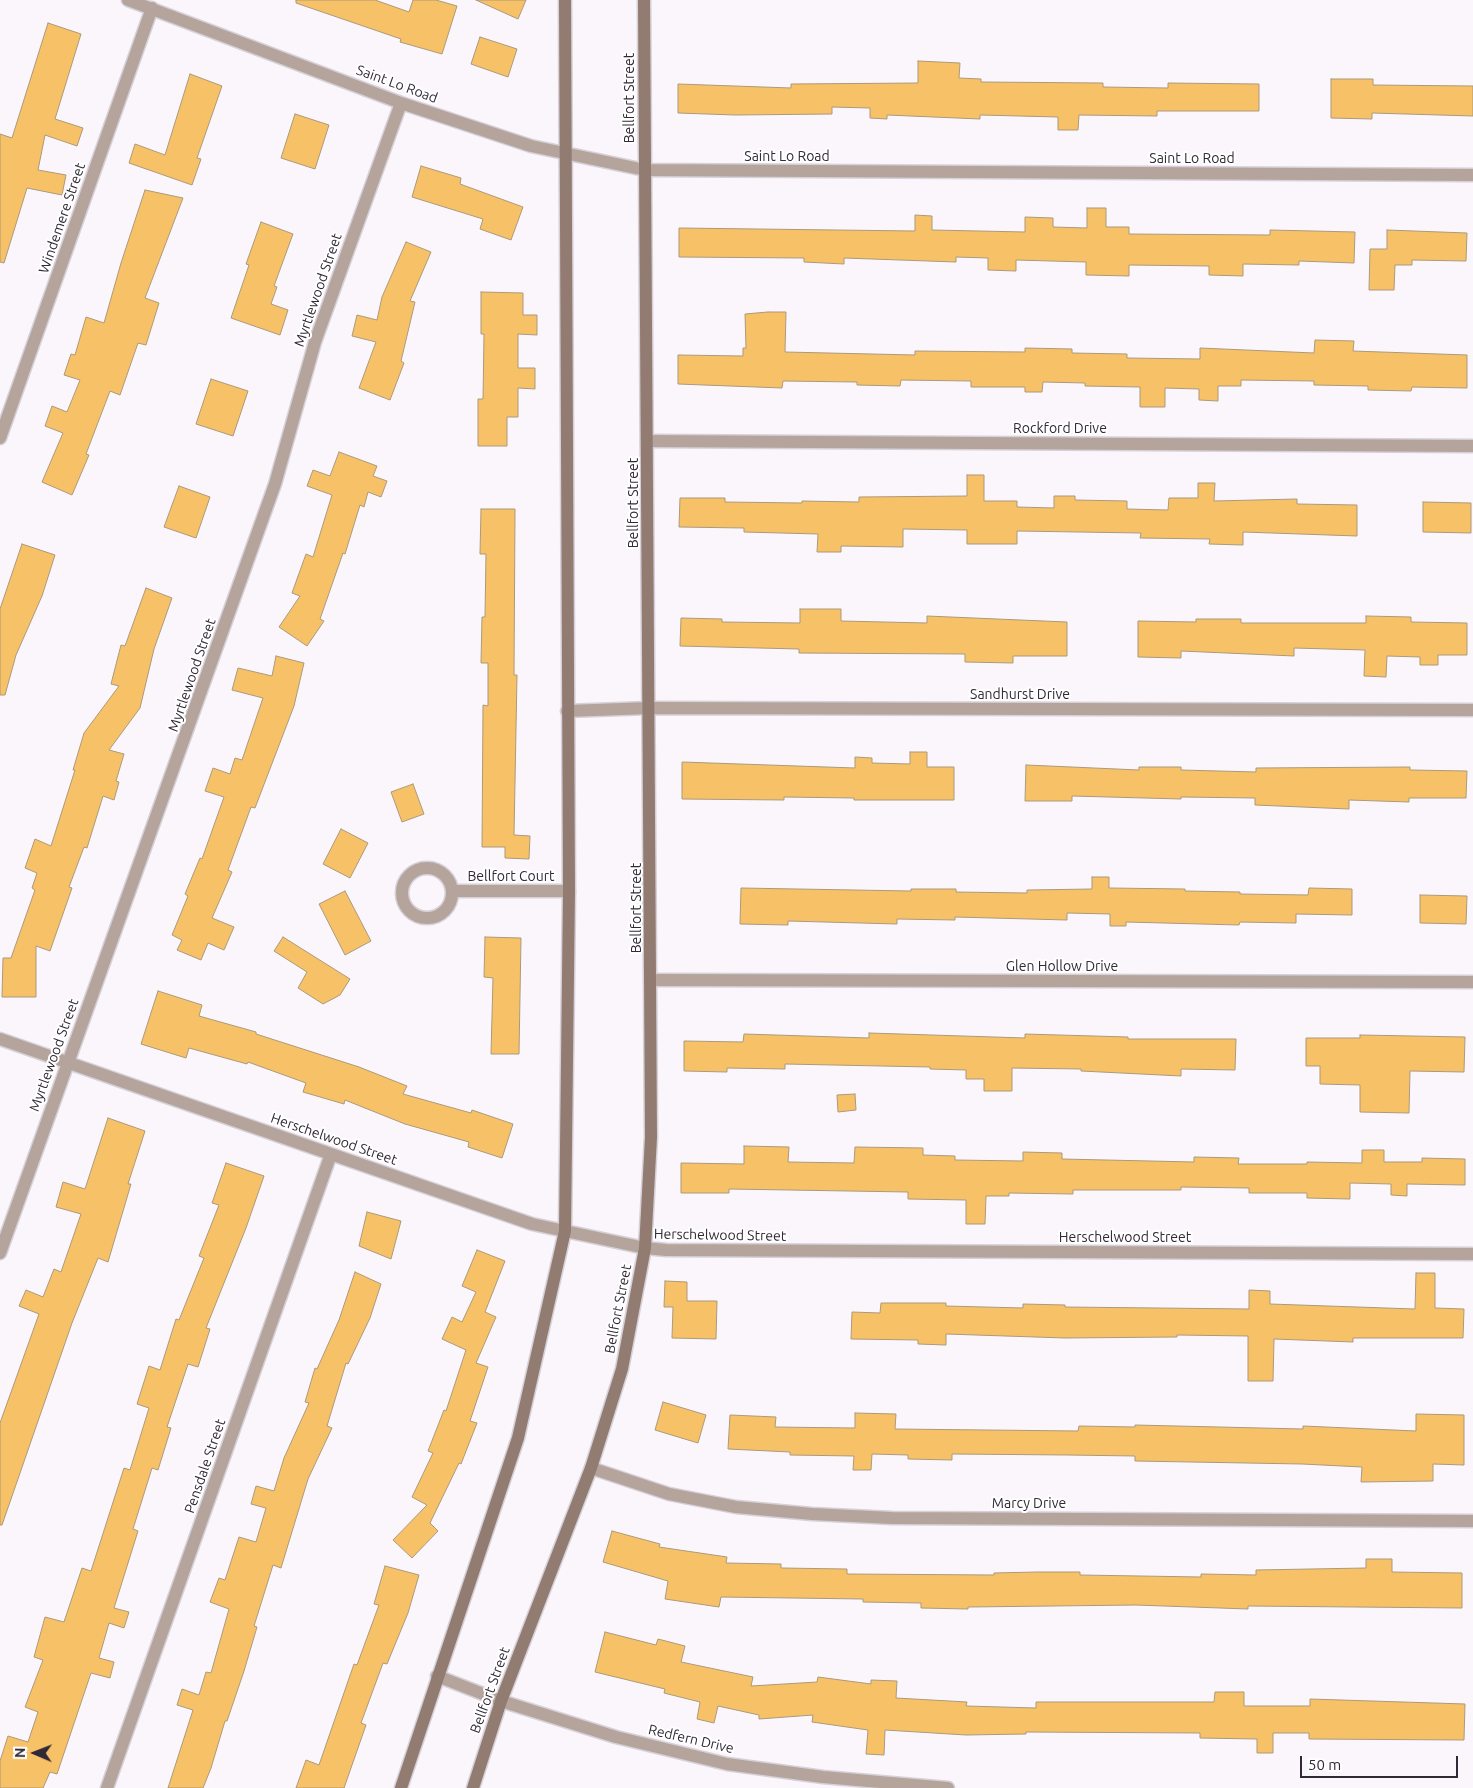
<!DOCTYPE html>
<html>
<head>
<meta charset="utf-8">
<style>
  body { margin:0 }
  #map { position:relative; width:1473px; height:1788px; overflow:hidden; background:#faf6fc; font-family:Ubuntu,sans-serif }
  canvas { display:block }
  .north { position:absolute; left:10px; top:1728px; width:50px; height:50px; -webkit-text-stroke:4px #fff; paint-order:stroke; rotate:271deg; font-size:14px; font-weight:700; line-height:20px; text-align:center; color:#312935 }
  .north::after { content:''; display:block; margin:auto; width:18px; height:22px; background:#312935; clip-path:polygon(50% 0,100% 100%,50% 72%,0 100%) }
  .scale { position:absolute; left:1300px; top:1756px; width:158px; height:22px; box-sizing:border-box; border:2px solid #312935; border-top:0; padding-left:6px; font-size:15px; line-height:18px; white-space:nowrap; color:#312935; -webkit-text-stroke:4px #fff; paint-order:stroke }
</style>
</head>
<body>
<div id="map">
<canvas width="1473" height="1788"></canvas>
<div class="north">N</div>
<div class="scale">50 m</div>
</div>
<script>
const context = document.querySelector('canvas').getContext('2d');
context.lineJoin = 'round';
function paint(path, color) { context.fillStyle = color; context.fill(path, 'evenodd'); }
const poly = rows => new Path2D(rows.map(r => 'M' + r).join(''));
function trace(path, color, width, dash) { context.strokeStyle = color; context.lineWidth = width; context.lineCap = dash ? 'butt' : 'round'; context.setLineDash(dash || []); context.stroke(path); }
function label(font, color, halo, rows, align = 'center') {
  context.font = font + ' Ubuntu,sans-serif'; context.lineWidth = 4; context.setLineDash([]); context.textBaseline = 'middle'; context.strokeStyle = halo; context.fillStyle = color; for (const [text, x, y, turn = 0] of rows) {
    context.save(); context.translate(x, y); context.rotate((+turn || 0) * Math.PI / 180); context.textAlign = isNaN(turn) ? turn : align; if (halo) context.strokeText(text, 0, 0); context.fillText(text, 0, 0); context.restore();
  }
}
const building = poly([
  [296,0,375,0,409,12,413,0,436,0,457,6,442,54,400,42,401,39,296,3,296,0],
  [476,0,526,0,518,19,476,0],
  [48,23,81,34,55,119,83,128,77,146,45,135,38,170,66,175,62,195,27,188,4,263,0,262,0,134,12,138,48,23],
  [480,37,517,49,508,77,471,64,480,37],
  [918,61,960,63,959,78,981,79,981,82,1103,83,1103,87,1168,88,1168,83,1259,84,1259,111,1157,111,1157,116,1079,115,1078,130,1058,130,1058,117,980,115,980,119,887,115,887,119,870,118,870,108,832,107,832,114,735,115,678,113,678,84,791,88,791,84,918,83,918,61],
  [190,74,222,86,197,158,201,159,192,185,129,163,135,144,165,155,190,74],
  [1331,79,1373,79,1373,85,1473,86,1473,116,1372,113,1372,119,1331,118,1331,79],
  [295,114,329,125,315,169,281,158,295,114],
  [421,166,461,178,460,184,523,207,511,240,480,229,483,219,412,197,421,166],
  [145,190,183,198,145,298,159,303,146,345,138,343,120,395,110,391,86,454,89,455,72,495,42,482,63,433,45,426,52,406,67,412,80,380,64,375,71,354,75,355,86,317,104,323,121,263,145,190],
  [1087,208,1106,208,1106,227,1129,227,1129,234,1270,235,1270,230,1355,232,1354,263,1299,261,1299,265,1243,264,1243,276,1209,275,1209,266,1129,265,1129,276,1086,275,1086,262,1016,260,1016,271,988,270,988,258,956,257,956,262,844,258,844,264,804,262,804,258,679,257,679,228,915,231,915,215,932,216,932,230,1025,232,1025,217,1053,218,1053,227,1087,228,1087,208],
  [261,222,293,234,274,286,277,287,271,304,288,310,280,335,231,318,249,265,246,264,261,222],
  [1387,230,1467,233,1466,261,1412,260,1412,265,1395,265,1394,290,1369,290,1370,249,1387,249,1387,230],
  [406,242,431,252,410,301,415,302,401,361,404,363,390,400,359,388,376,342,352,336,357,315,377,320,382,297,406,242],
  [481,292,523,293,523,315,537,315,537,335,518,334,518,368,535,368,535,389,518,388,518,417,507,417,507,446,478,446,478,399,483,399,484,334,481,334,481,292],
  [768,312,786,312,785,352,915,355,915,351,1025,352,1025,348,1072,349,1072,353,1127,354,1127,358,1200,359,1200,348,1314,353,1315,340,1354,341,1353,351,1467,355,1467,388,1412,387,1411,391,1368,390,1368,386,1314,385,1314,381,1241,380,1241,386,1218,386,1218,401,1199,400,1199,389,1165,388,1165,407,1140,407,1140,387,1085,386,1085,383,1043,382,1042,392,1025,392,1025,387,971,387,971,381,901,380,900,386,857,385,857,382,783,381,782,388,678,384,678,355,743,356,743,348,746,348,745,314,768,312],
  [211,379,248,391,233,436,196,424,211,379],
  [339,452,377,466,373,476,387,481,381,497,368,492,364,507,360,505,345,554,343,553,320,619,324,621,307,646,279,627,300,596,292,593,306,554,313,557,332,495,307,486,313,470,330,476,339,452],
  [967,475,984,475,984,501,1017,501,1017,507,1054,508,1054,496,1075,496,1075,500,1127,501,1127,509,1168,510,1169,498,1198,498,1198,483,1215,483,1214,501,1297,499,1297,504,1357,505,1357,536,1243,532,1243,545,1209,544,1210,539,1140,538,1141,533,1017,531,1017,544,967,544,967,530,903,529,903,547,841,546,841,552,817,552,818,534,744,532,744,528,679,527,680,498,725,498,725,502,802,503,802,501,859,502,859,497,967,496,967,475],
  [179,486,210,497,196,538,164,527,179,486],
  [1423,502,1471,503,1471,533,1423,532,1423,502],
  [481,509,515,509,514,675,517,675,514,835,530,836,529,859,505,858,505,847,482,847,483,705,488,706,488,663,481,663,482,617,485,617,486,554,480,554,481,509],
  [22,544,55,555,42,596,16,655,5,695,0,695,0,609,22,544],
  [146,588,172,598,154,649,140,708,109,750,124,754,116,781,119,782,114,800,103,796,87,848,84,847,69,887,72,888,50,951,36,946,36,997,2,997,3,958,11,958,35,890,32,888,37,873,25,868,35,839,51,846,75,770,73,770,84,733,119,686,111,684,121,645,125,646,146,588],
  [800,609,841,609,841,621,927,623,927,616,1067,622,1067,656,1013,656,1013,663,965,662,965,654,799,653,799,649,680,646,681,618,722,619,722,622,800,623,800,609],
  [1366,616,1411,617,1411,622,1467,623,1467,655,1438,655,1438,665,1420,665,1420,657,1387,656,1386,677,1364,676,1365,650,1294,648,1294,656,1181,651,1181,658,1138,657,1138,621,1196,622,1196,619,1241,619,1241,623,1366,623,1366,616],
  [276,656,304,663,294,706,255,808,251,807,228,870,232,872,212,918,234,927,224,950,208,943,201,960,177,950,182,940,172,935,188,896,185,894,200,858,202,859,224,797,205,791,213,768,230,774,235,758,242,760,263,698,232,690,238,668,272,676,276,656],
  [910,752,927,752,927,767,954,767,954,800,854,800,854,798,784,797,784,800,682,799,682,762,855,768,855,757,872,758,872,763,910,764,910,752],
  [1026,765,1139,770,1139,767,1181,767,1181,770,1256,772,1256,768,1410,767,1410,770,1467,771,1466,798,1409,798,1409,802,1349,800,1349,809,1255,805,1255,798,1181,797,1181,799,1072,796,1072,801,1025,801,1026,765],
  [413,784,424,814,402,822,391,792,413,784],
  [341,829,368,843,350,878,323,864,341,829],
  [1092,877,1109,877,1109,888,1185,889,1185,891,1240,892,1240,894,1308,895,1309,888,1352,889,1352,915,1296,914,1296,923,1240,922,1239,925,1126,922,1126,926,1110,926,1110,914,1067,913,1067,920,955,917,955,920,897,919,897,924,788,921,788,925,740,924,741,888,911,891,911,889,956,889,956,892,1027,893,1027,890,1092,889,1092,877],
  [345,891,371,941,345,955,319,904,345,891],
  [1420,895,1467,896,1466,924,1420,923,1420,895],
  [283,937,350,979,340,995,323,1004,298,988,307,972,274,951,283,937],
  [485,937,521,938,519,1054,491,1054,493,978,484,977,485,937],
  [158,991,202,1005,199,1016,256,1032,256,1034,359,1067,407,1086,403,1094,471,1113,472,1110,513,1124,502,1158,468,1147,469,1142,405,1124,345,1100,344,1104,303,1092,306,1083,248,1062,247,1064,189,1048,186,1058,141,1044,158,991],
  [869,1033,1025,1038,1025,1034,1128,1037,1128,1039,1236,1039,1235,1070,1181,1069,1181,1076,1081,1071,1081,1069,1012,1068,1012,1091,984,1091,984,1079,966,1079,966,1070,930,1069,930,1067,785,1064,785,1069,727,1068,727,1072,684,1071,684,1041,743,1042,744,1034,869,1038,869,1033],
  [1360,1035,1465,1037,1464,1072,1410,1071,1409,1113,1360,1112,1360,1085,1320,1084,1320,1066,1306,1066,1306,1038,1360,1038,1360,1035],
  [855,1094,856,1110,838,1112,837,1095,855,1094],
  [108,1118,145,1131,128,1184,131,1184,108,1262,98,1258,72,1323,2,1525,0,1525,0,1423,39,1314,19,1306,26,1290,43,1297,54,1269,61,1272,81,1214,56,1207,63,1182,85,1189,108,1118],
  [744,1146,789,1147,788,1162,854,1163,855,1147,923,1148,923,1155,955,1156,955,1160,1023,1161,1023,1152,1062,1153,1062,1159,1194,1162,1194,1157,1239,1158,1238,1164,1307,1164,1307,1162,1362,1163,1362,1150,1384,1150,1384,1162,1422,1162,1422,1158,1465,1159,1465,1185,1407,1184,1407,1196,1391,1195,1391,1184,1350,1183,1350,1199,1307,1198,1307,1193,1249,1193,1249,1188,1181,1187,1181,1190,1073,1190,1073,1194,1009,1193,1009,1196,986,1196,985,1224,966,1224,966,1200,908,1199,908,1192,729,1189,729,1193,681,1193,681,1163,744,1164,744,1146],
  [226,1163,264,1176,246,1228,206,1328,210,1329,198,1367,188,1364,167,1427,171,1428,158,1470,152,1468,133,1529,138,1531,114,1608,129,1612,124,1628,109,1623,99,1658,114,1662,110,1678,91,1673,57,1774,50,1772,43,1788,0,1788,0,1761,8,1736,28,1742,38,1712,25,1707,43,1660,34,1657,45,1617,64,1622,82,1568,91,1571,124,1468,130,1470,149,1408,137,1404,149,1366,160,1370,176,1319,179,1320,204,1258,199,1256,219,1205,212,1203,226,1163],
  [367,1212,401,1221,391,1259,359,1246,367,1212],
  [477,1250,505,1261,485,1312,496,1317,476,1363,488,1367,470,1421,477,1423,461,1464,459,1463,430,1523,438,1531,412,1558,393,1540,427,1505,412,1497,433,1453,428,1451,444,1410,446,1411,466,1350,442,1339,452,1317,462,1322,476,1292,462,1286,477,1250],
  [355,1272,381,1284,370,1318,348,1364,346,1363,327,1426,332,1428,308,1479,281,1568,273,1565,254,1626,257,1627,244,1671,227,1721,225,1721,211,1768,203,1788,168,1788,193,1710,177,1705,182,1689,199,1695,206,1672,211,1673,229,1609,210,1602,219,1578,225,1580,239,1537,256,1542,266,1508,251,1504,256,1486,274,1491,284,1458,309,1403,305,1402,315,1368,317,1369,339,1320,355,1272],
  [1416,1273,1435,1273,1435,1308,1464,1309,1463,1338,1353,1338,1353,1342,1274,1339,1273,1381,1248,1381,1248,1336,1177,1335,1177,1337,1065,1338,946,1334,946,1345,918,1344,918,1340,851,1339,852,1312,880,1313,881,1303,946,1303,946,1306,1023,1308,1023,1304,1065,1305,1065,1307,1249,1309,1249,1290,1270,1291,1270,1304,1415,1309,1416,1273],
  [665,1281,687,1282,687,1301,717,1301,716,1339,672,1338,673,1307,664,1307,665,1281],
  [663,1402,706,1415,698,1443,655,1430,663,1402],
  [855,1413,896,1414,895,1429,1078,1431,1079,1426,1135,1427,1135,1425,1303,1429,1303,1426,1416,1431,1416,1414,1464,1415,1464,1465,1433,1464,1433,1481,1361,1482,1362,1467,1302,1464,1135,1461,1135,1456,1068,1455,952,1454,952,1460,908,1459,908,1455,872,1454,871,1470,853,1470,854,1456,790,1455,790,1452,728,1449,730,1415,776,1417,775,1427,855,1428,855,1413],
  [612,1531,660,1544,659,1547,727,1557,726,1563,781,1564,781,1568,847,1569,847,1574,994,1575,994,1573,1037,1572,1080,1572,1080,1575,1201,1577,1201,1574,1256,1575,1256,1570,1366,1568,1366,1559,1392,1559,1392,1572,1462,1573,1462,1608,1248,1606,1248,1609,1136,1605,968,1607,968,1609,921,1608,921,1603,863,1602,863,1599,721,1597,719,1607,665,1599,668,1581,603,1562,612,1531],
  [385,1566,419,1575,408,1613,387,1664,383,1663,361,1723,366,1725,344,1788,296,1788,306,1760,319,1765,354,1664,357,1665,379,1605,374,1604,385,1566],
  [605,1632,656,1645,658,1639,685,1646,681,1662,753,1677,751,1686,817,1682,818,1677,871,1684,871,1680,897,1681,896,1698,967,1702,966,1706,1036,1708,1036,1702,1214,1702,1215,1692,1244,1692,1244,1706,1310,1706,1310,1699,1465,1704,1464,1740,1309,1739,1309,1733,1273,1733,1273,1753,1257,1753,1257,1739,1200,1738,1200,1733,1026,1732,1026,1734,966,1735,885,1730,884,1755,866,1754,868,1730,812,1722,813,1715,759,1719,759,1715,718,1706,714,1723,697,1719,700,1702,664,1693,665,1689,595,1672,605,1632]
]);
paint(building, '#f7c267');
trace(building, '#ac997b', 1);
const minor = poly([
  [128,0,401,103,531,146,645,170,1473,175],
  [0,438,152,8],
  [647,441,1473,446],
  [567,711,649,708,1473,710],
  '402 893a25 25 0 1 1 50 0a25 25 0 1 1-50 0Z',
  [452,891,569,891],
  [651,980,1473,982],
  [0,1039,532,1224,645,1248,666,1250,1473,1254],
  [0,1253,275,484,315,342,401,103],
  [591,1468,669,1494,736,1507,812,1514,892,1518,1473,1521],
  [437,1676,501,1701,616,1737,727,1764,823,1777,948,1788],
  [107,1788,331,1154]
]);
const secondary = poly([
  [401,1788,518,1438,565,1231,569,891,565,0],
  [473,1788,501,1701,591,1468,622,1369,645,1248,651,1137,644,0]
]);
trace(minor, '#d6d1d8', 15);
trace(secondary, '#d6d1d8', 15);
trace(minor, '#b4a49c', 12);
trace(secondary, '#927c71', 12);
label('14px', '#312935', '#fff', [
  ["Saint Lo Road",397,84,20],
  ["Bellfort Street",629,98,-90],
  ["Saint Lo Road",787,156],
  ["Saint Lo Road",1192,158],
  ["Windemere Street",62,218,-71],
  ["Myrtlewood Street",318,290,-71],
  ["Rockford Drive",1060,428],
  ["Bellfort Street",633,503,-90],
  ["Myrtlewood Street",192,675,-71],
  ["Sandhurst Drive",1020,694],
  ["Bellfort Court",511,876],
  ["Bellfort Street",636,908,-90],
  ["Glen Hollow Drive",1062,966],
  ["Myrtlewood Street",54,1055,-70],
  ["Herschelwood Street",334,1139,19],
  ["Herschelwood Street",720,1235,1],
  ["Herschelwood Street",1125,1237],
  ["Bellfort Street",618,1309,-79],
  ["Pensdale Street",205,1466,-71],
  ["Marcy Drive",1029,1503],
  ["Bellfort Street",490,1690,-70],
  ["Redfern Drive",691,1739,13]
]);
</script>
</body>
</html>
